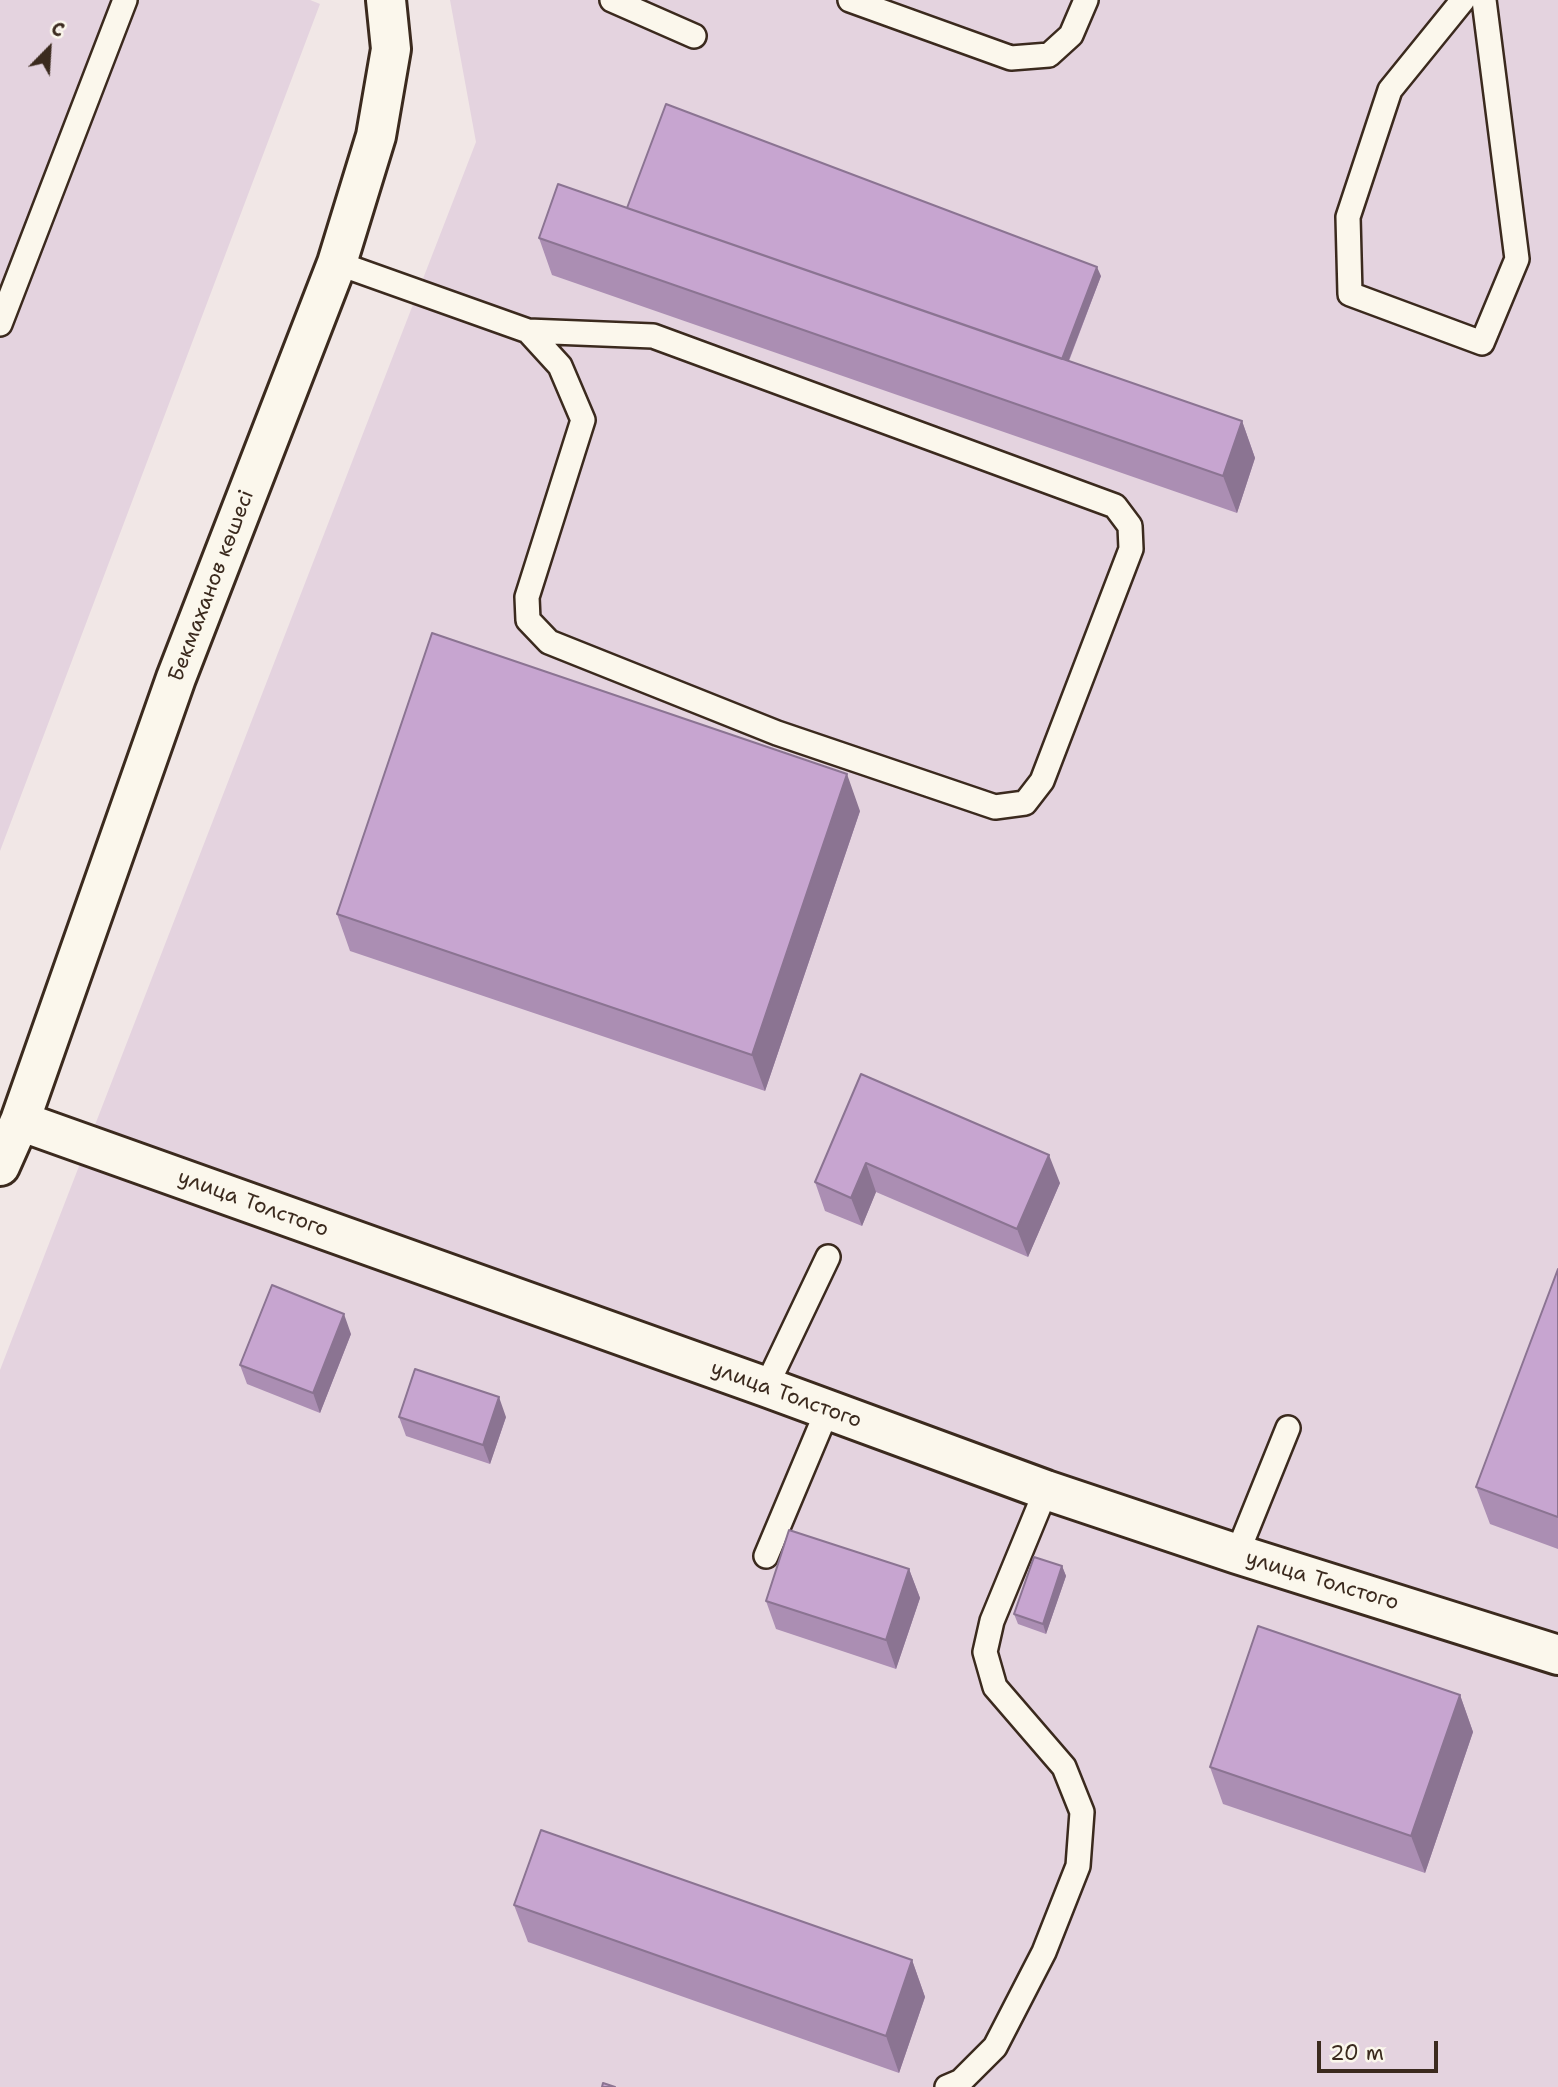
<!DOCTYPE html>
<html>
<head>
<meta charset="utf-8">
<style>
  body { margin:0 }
  #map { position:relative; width:1558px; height:2087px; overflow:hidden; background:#f1e7e6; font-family:"Shantell Sans",sans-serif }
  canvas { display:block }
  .north { position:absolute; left:14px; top:14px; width:70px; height:70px; -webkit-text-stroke:5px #fbf7ec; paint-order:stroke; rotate:24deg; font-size:19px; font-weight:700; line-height:28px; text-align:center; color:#3b2a1e }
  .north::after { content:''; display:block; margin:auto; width:24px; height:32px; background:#3b2a1e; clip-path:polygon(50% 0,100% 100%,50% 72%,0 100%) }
  .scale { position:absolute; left:1317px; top:2041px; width:121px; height:32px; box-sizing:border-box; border:4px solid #3b2a1e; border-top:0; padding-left:9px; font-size:21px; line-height:24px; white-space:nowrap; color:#3b2a1e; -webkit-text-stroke:5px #fbf7ec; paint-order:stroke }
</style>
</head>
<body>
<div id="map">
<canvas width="1558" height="2087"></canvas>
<div class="north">С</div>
<div class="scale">20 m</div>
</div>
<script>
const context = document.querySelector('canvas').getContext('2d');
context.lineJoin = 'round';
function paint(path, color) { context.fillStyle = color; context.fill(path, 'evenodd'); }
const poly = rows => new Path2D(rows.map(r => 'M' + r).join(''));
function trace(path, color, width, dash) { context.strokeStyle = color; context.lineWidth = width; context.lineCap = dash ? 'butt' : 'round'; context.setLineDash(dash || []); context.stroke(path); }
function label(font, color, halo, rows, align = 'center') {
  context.font = font + ' "Shantell Sans",sans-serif'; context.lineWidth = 5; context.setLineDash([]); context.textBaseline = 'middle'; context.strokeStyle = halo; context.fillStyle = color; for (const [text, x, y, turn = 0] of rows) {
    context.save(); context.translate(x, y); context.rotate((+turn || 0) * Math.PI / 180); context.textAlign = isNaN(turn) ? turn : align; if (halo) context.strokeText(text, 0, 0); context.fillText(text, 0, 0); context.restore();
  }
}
paint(poly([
  [0,0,310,0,320,4,0,851],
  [450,0,1558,0,1558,2087,0,2087,0,1370,476,142]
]), '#e4d3df');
const service = poly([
  [612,0,694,36],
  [850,0,1011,58,1049,55,1071,35,1086,0],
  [1463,0,1390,90,1348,217,1350,294,1482,343,1517,259,1484,0],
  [337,263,528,331,653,336,1115,506,1130,526,1131,549,1042,781,1025,803,995,807,777,733,549,642,528,620,527,597,583,420,560,366,528,331],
  [0,324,125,0],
  [766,1387,828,1257],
  [1237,1554,1288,1428],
  [766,1556,827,1411],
  [947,2087,961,2081,995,2047,1044,1952,1078,1866,1082,1812,1064,1767,995,1687,985,1652,992,1621,1046,1490]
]);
const minor = poly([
  [20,1121,766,1387,1046,1490,1237,1554,1558,1655],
  [0,1166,20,1121,176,678,337,263,376,136,391,49,386,0]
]);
trace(service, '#3b2a1e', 28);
trace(minor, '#3b2a1e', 44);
trace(service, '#fbf7ec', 23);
trace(minor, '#fbf7ec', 38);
paint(poly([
  [627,208,1101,276,1069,361,1242,421,1255,458,1237,513,552,275,539,238],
  [860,811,765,1091,350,951,337,914],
  [861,1074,1060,1183,1028,1257,876,1192,862,1226,825,1211,815,1182],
  [1558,1269,1558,1549,1490,1524,1476,1487],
  [351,1334,320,1413,247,1384,240,1365],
  [399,1417,506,1417,490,1464,406,1436],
  [1062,1566,1066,1576,1046,1634,1018,1624,1014,1614],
  [909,1569,920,1598,896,1669,776,1629,766,1601],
  [1460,1695,1473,1732,1425,1873,1223,1804,1210,1767],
  [514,1905,912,1960,925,1997,899,2073,528,1942]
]), '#ab8eb3');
paint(poly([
  [1097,267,1101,276,1060,383,1057,373],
  [1242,421,1255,458,1237,513,1223,476],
  [847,774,860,811,765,1091,752,1055],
  [1049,1155,1060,1183,1028,1257,1017,1229],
  [866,1163,876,1192,862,1226,851,1198],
  [344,1314,351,1334,320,1413,313,1393],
  [499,1397,506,1417,490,1464,483,1445],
  [1062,1566,1066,1576,1046,1634,1043,1624],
  [909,1569,920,1598,896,1669,886,1640],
  [1460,1695,1473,1732,1425,1873,1411,1836],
  [912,1960,925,1997,899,2073,886,2036]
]), '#8b7492');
const building = poly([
  [666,104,1097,267,1062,359,627,208,666,104],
  [558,184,1242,421,1223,476,539,238,558,184],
  [432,633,847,774,752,1055,337,914,432,633],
  [861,1074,1049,1155,1017,1229,866,1163,851,1198,815,1182,861,1074],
  [1558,1269,1558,1517,1476,1487,1558,1269],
  [272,1285,344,1314,313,1393,240,1365,272,1285],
  [415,1369,499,1397,483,1445,399,1417,415,1369],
  [789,1530,909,1569,886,1640,766,1601,789,1530],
  [1034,1557,1062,1566,1043,1624,1014,1614,1034,1557],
  [1258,1626,1460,1695,1411,1836,1210,1767,1258,1626],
  [541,1830,912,1960,886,2036,514,1905,541,1830],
  [603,2083,615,2087,602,2087,603,2083]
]);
paint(building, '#c7a5d0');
trace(building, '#8b7492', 2);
label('21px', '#3b2a1e', '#fbf7ec', [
  ["Бекмаханов көшесі",212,586,-69],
  ["улица Толстого",253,1204,20],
  ["улица Толстого",786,1395,20],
  ["улица Толстого",1322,1581,17]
]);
</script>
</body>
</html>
